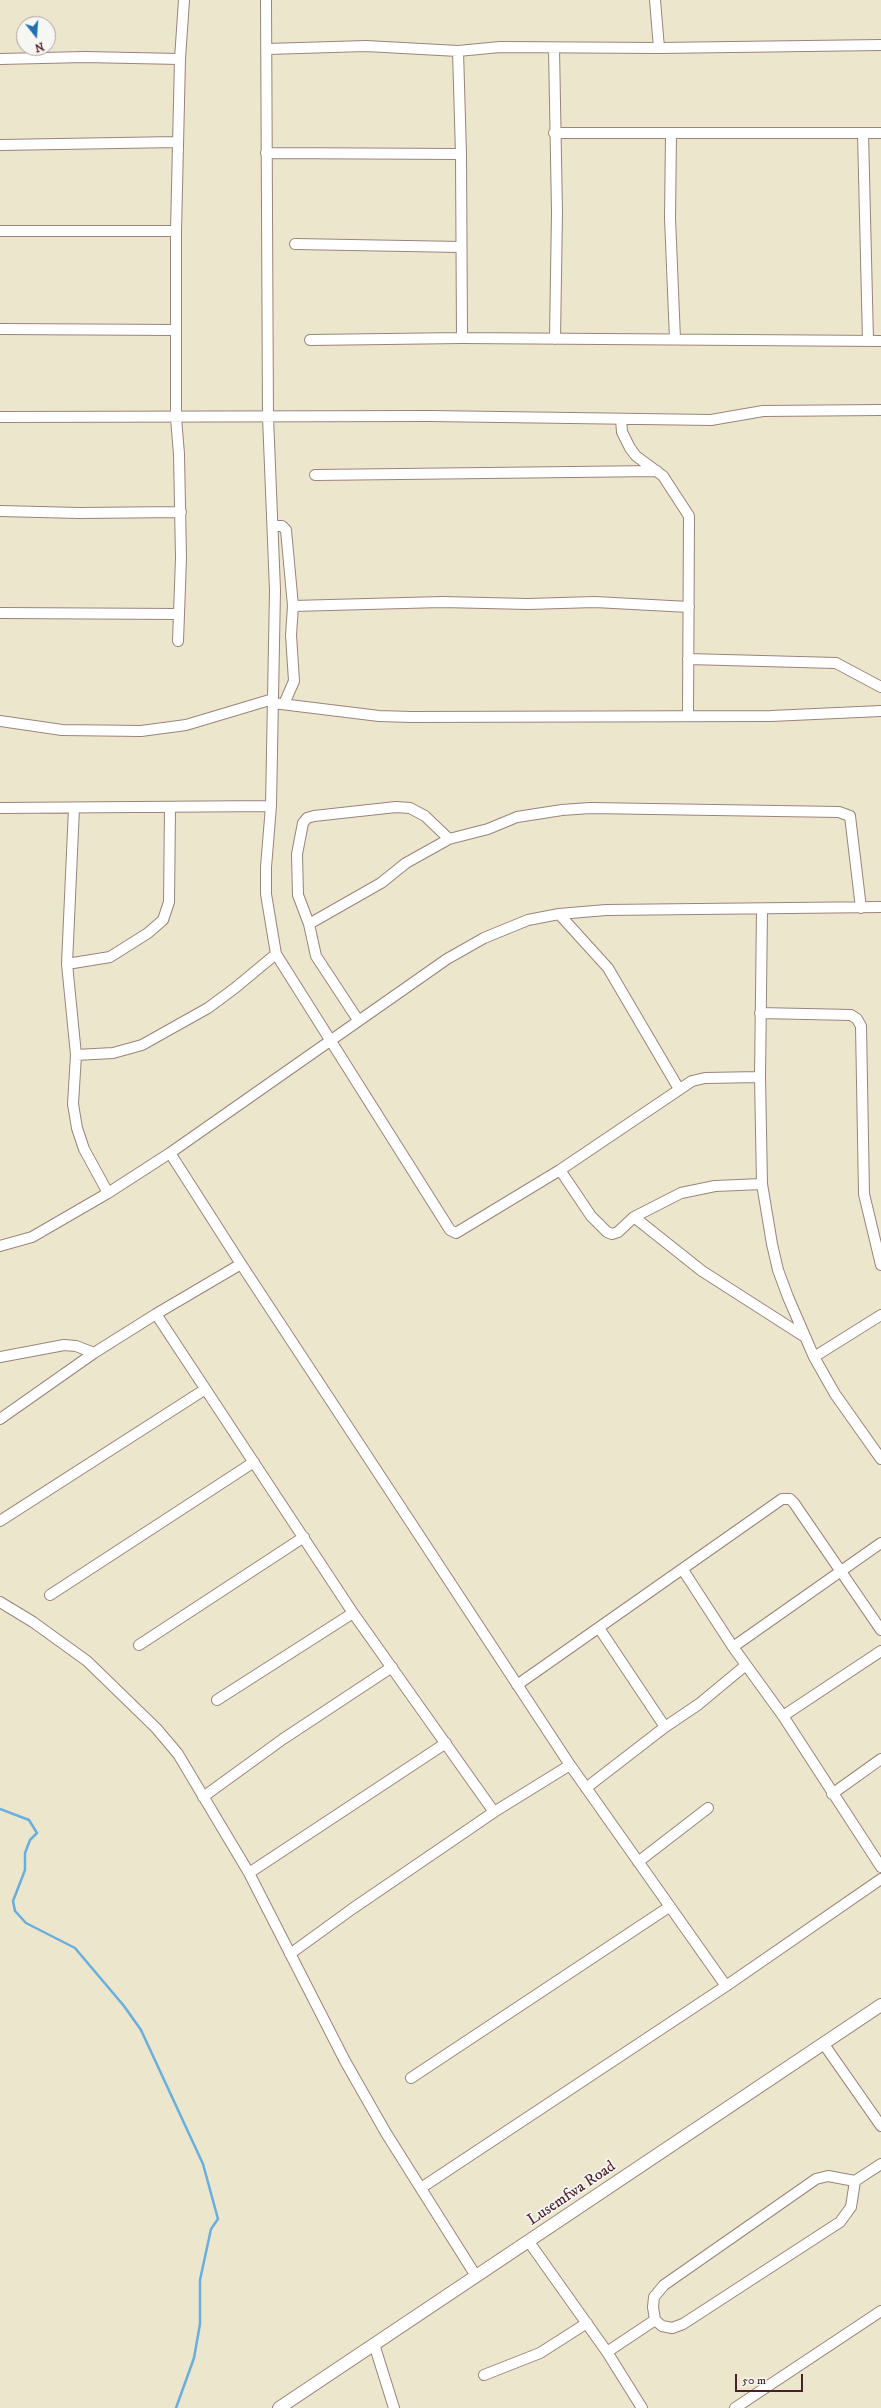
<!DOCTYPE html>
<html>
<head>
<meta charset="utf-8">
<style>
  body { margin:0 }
  #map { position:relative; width:881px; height:2408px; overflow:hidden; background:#ece7cc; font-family:"IM FELL DW Pica",serif }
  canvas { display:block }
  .north { position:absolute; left:16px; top:16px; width:40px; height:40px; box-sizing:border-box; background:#f6f6f2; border:1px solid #b1a0a2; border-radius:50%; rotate:163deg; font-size:11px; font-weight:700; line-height:16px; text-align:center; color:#4a1f2b }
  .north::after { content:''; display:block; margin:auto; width:14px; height:18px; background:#1f6fb2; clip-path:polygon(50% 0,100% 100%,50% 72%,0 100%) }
  .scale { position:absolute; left:735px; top:2374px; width:68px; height:18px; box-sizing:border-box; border:2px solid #4a1f2b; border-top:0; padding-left:5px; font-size:12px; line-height:14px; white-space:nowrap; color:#4a1f2b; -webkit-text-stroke:3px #f6f6f2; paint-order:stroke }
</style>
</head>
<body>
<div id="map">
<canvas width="881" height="2408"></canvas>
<div class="north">N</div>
<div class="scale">50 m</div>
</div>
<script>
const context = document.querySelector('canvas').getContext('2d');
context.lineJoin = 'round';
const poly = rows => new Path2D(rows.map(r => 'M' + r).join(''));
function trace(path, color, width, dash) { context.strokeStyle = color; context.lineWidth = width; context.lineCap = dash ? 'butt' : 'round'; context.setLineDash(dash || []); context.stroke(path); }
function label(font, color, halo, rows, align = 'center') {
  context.font = font + ' "IM FELL DW Pica",serif'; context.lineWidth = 3.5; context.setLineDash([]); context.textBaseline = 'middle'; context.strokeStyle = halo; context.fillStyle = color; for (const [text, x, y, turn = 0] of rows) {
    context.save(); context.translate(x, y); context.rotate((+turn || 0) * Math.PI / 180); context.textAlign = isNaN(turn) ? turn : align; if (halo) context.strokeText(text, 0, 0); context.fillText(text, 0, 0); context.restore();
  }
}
trace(poly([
  [0,1809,29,1820,37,1833,30,1840,25,1853,25,1870,13,1901,15,1911,26,1923,75,1948,124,2006,141,2030,203,2164,218,2219,211,2229,200,2280,200,2324,194,2358,176,2408]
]), '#68aede', 2.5);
const minor = poly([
  [266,0,268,417,275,590,271,806,266,867,266,894,276,954,450,1230,456,1233,560,1170,692,1081,705,1078,760,1077],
  [655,0,659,48],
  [554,48,557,212,555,339],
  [267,49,366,46,458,51,500,47,659,48,881,45],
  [458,51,461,154,462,338],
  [0,59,85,57,180,59],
  [554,133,881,133],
  [863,133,868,341],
  [671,134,670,218,675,339],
  [0,145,178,142],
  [266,153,461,154],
  [0,231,176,231],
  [295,244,461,247],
  [0,329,176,330],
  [310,340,462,338,881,341],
  [0,417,430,416,711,420,763,411,881,410],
  [621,419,622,432,630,448,636,456,663,476,689,516,688,716],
  [315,475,657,471],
  [0,511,79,513,181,512],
  [273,526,282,526,286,530,293,606,291,635,294,681,284,704],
  [293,606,442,602,528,604,595,602,689,607],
  [0,613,179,614,181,558,179,454,176,418,176,231,180,59,184,0],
  [178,641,179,614],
  [688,659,836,663,881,687],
  [273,703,379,716,411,717,771,716,881,711],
  [0,721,62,730,141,731,186,725,273,699],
  [0,808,271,806],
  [74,808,67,964,76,1055,73,1104,77,1128,84,1149,108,1193],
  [762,910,760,1077,762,1184,772,1244,778,1270,788,1297,814,1357,835,1394,881,1459],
  [559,914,608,968,679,1089],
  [309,924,381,883,406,863,449,839,488,829,517,817,562,810,590,808,839,812,850,816,861,908],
  [67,964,110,957,148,933,163,920,169,902,170,808],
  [760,1013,851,1015,857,1019,861,1026,864,1194,881,1265],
  [358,1020,316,956,309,924,298,895,297,854,303,823,307,818,314,816,396,807,410,808,425,816,449,839],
  [76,1055,113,1053,142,1045,208,1008,235,988,276,954],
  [170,1153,241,1264,570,1765,726,1986],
  [560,1170,591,1216,607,1232,612,1234,618,1232,634,1217,681,1193,715,1186,762,1184],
  [634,1217,702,1271,805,1337],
  [0,1246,32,1237,108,1193,170,1153,447,959,484,938,528,920,559,914,606,910,881,907],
  [241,1264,156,1314,353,1613,494,1812],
  [0,1357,64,1345,76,1346,94,1353],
  [814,1357,881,1315],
  [0,1419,94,1353,156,1314],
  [0,1521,204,1390],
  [683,1570,733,1647,783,1716,881,1867],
  [50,1595,254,1462],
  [0,1602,33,1622,87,1661,156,1728,178,1754,249,1873,345,2061,386,2133,476,2276],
  [599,1628,665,1727],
  [139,1645,304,1537],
  [733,1647,881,1543],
  [517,1685,782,1499,790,1499,794,1503,881,1630],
  [217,1700,353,1613],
  [783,1716,881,1651],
  [586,1788,665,1727,699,1704,746,1665],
  [832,1794,881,1759],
  [203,1797,283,1739,392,1667],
  [638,1862,708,1808],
  [249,1873,446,1743],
  [290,1954,352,1909,494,1812,570,1765],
  [823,2043,881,2126],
  [411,2078,669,1907],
  [421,2188,726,1986,881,1879],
  [529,2242,607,2352,642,2408],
  [655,2320,662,2326,672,2328,683,2324,840,2222,851,2207,855,2181],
  [374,2344,394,2408],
  [607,2352,655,2320,653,2307,654,2297,664,2285,816,2179,828,2176,855,2181,881,2164],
  [484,2375,540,2353,587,2323],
  [735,2408,881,2311]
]);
const tertiary = poly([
  [279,2408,881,2005]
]);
trace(minor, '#9b837c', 12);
trace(tertiary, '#9b837c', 14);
trace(minor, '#fff', 10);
trace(tertiary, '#fff', 12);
label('16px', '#4a1f2b', '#f6f6f2', [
  ["Lusemfwa Road",572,2194,-34]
]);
</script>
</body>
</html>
